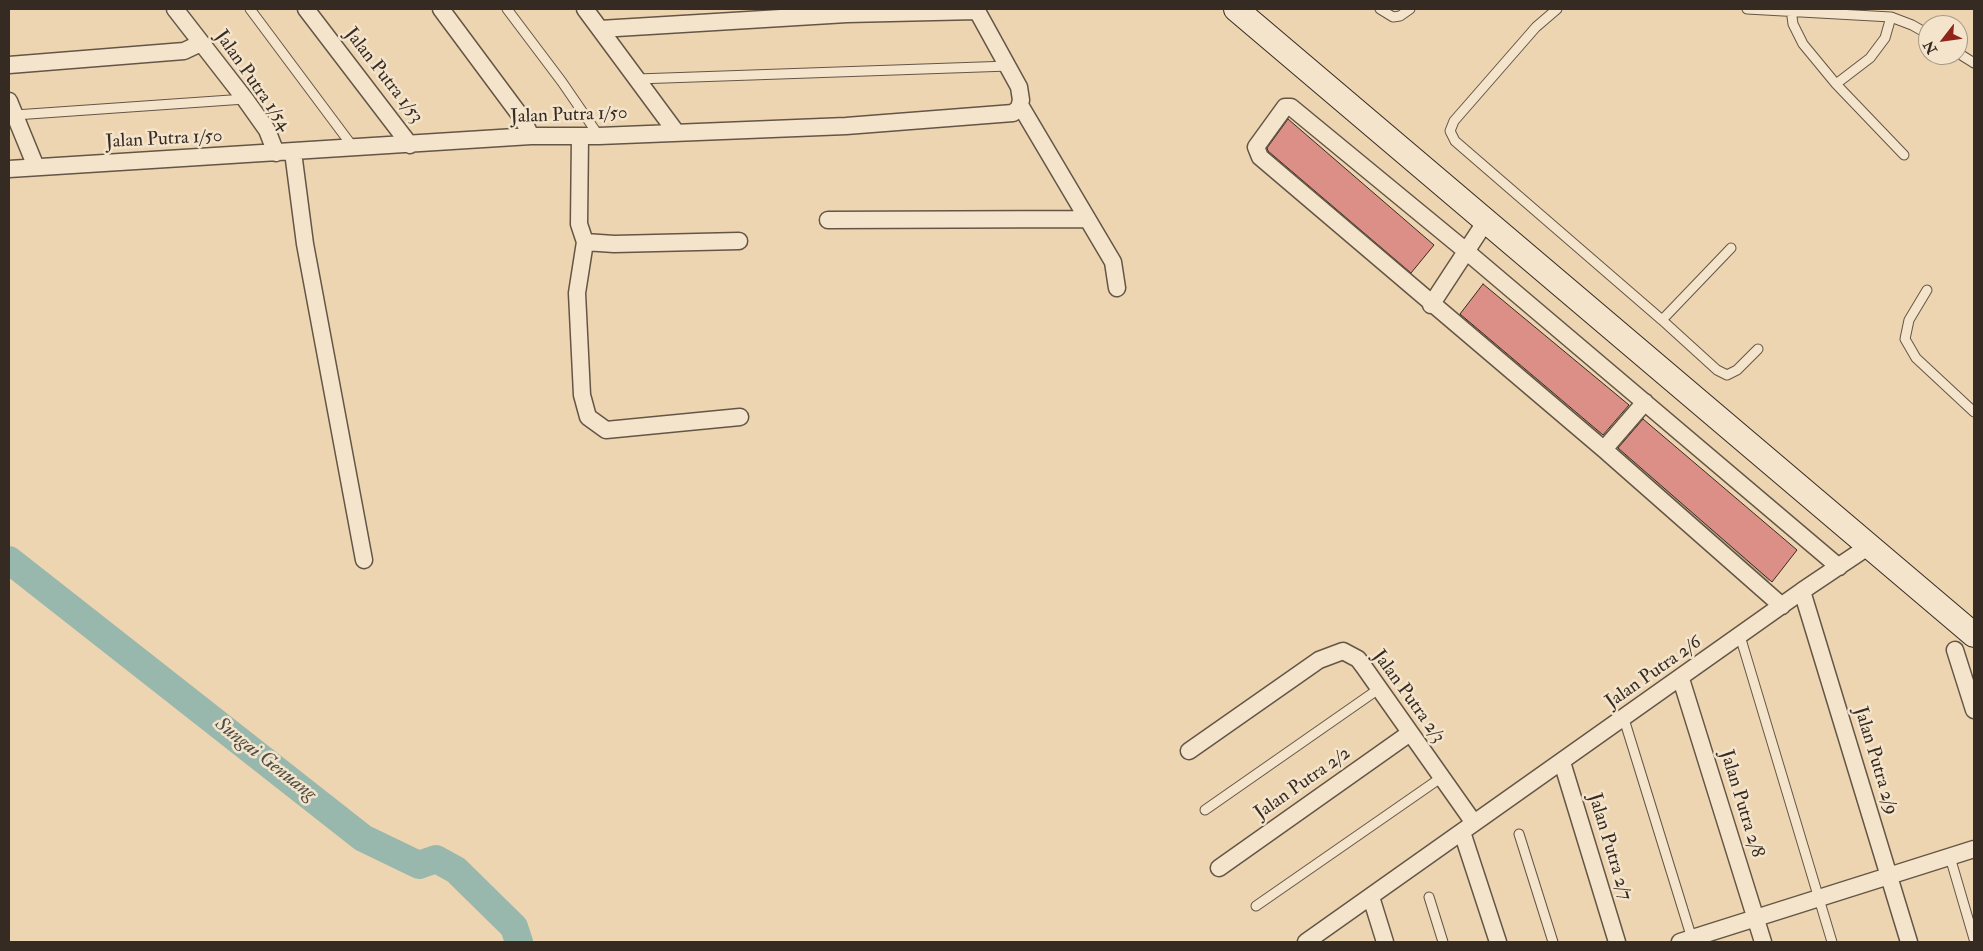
<!DOCTYPE html>
<html>
<head>
<meta charset="utf-8">
<style>
  body { margin:0 }
  #map { position:relative; width:1983px; height:951px; overflow:hidden; background:#eed5b1; font-family:"IM FELL Double Pica",serif }
  canvas { display:block }
  .frame { position:absolute; inset:0; border:10px solid #362b22; pointer-events:none }
  .north { position:absolute; left:1918px; top:15px; width:50px; height:50px; box-sizing:border-box; background:#f4e4cc; border:1px solid #a89a88; border-radius:50%; rotate:240deg; font-size:14px; font-weight:700; line-height:20px; text-align:center; color:#362b22 }
  .north::after { content:''; display:block; margin:auto; width:18px; height:22px; background:#8f2418; clip-path:polygon(50% 0,100% 100%,50% 72%,0 100%) }
</style>
</head>
<body>
<div id="map">
<canvas width="1983" height="951"></canvas>
<div class="frame"></div>
<div class="north">N</div>
</div>
<script>
const context = document.querySelector('canvas').getContext('2d');
context.lineJoin = 'round';
function paint(path, color) { context.fillStyle = color; context.fill(path, 'evenodd'); }
const poly = rows => new Path2D(rows.map(r => 'M' + r).join(''));
function trace(path, color, width, dash) { context.strokeStyle = color; context.lineWidth = width; context.lineCap = dash ? 'butt' : 'round'; context.setLineDash(dash || []); context.stroke(path); }
function label(font, color, halo, rows, align = 'center') {
  context.font = font + ' "IM FELL Double Pica",serif'; context.lineWidth = 5; context.setLineDash([]); context.textBaseline = 'middle'; context.strokeStyle = halo; context.fillStyle = color; for (const [text, x, y, turn = 0] of rows) {
    context.save(); context.translate(x, y); context.rotate((+turn || 0) * Math.PI / 180); context.textAlign = isNaN(turn) ? turn : align; if (halo) context.strokeText(text, 0, 0); context.fillText(text, 0, 0); context.restore();
  }
}
paint(poly([
  [1288,121,1410,272,1399,283,1257,160],
  [1483,285,1627,405,1591,446,1450,326],
  [1632,432,1795,550,1760,592,1608,460]
]), '#0003');
trace(poly([
  [9,560,363,838,419,865,436,859,456,870,514,927,519,942]
]), '#99b8ad', 28);
const building = poly([
  [1288,119,1434,245,1411,273,1268,151,1267,148,1288,119],
  [1483,284,1629,405,1603,435,1460,314,1483,284],
  [1643,419,1797,550,1772,582,1618,448,1643,419]
]);
paint(building, '#dc8f86');
trace(building, '#362b22', 1);
const lane = poly([
  [250,9,353,147],
  [507,9,562,82,599,136],
  [1380,9,1393,17,1400,16,1410,9],
  [1557,9,1536,27,1454,121,1450,131,1455,141,1662,320,1717,370,1727,375,1737,370,1758,349],
  [1747,9,1891,17,1912,25,1928,34],
  [1791,9,1793,24,1803,44,1836,84,1870,58,1885,38,1891,17],
  [1958,53,1974,63],
  [637,79,1009,66],
  [1836,84,1904,155],
  [15,115,245,99],
  [1927,290,1909,320,1905,339,1916,358,1974,412],
  [1662,320,1731,248],
  [1740,636,1832,942],
  [1624,719,1693,942],
  [1205,810,1380,688],
  [1519,834,1553,942],
  [1950,857,1974,939],
  [1429,897,1443,942],
  [1256,906,1442,777]
]);
const street = poly([
  [175,9,245,99,267,130,276,153],
  [306,9,410,145],
  [441,9,522,118,531,136],
  [585,9,676,132],
  [600,29,847,14,977,11],
  [9,65,184,51,201,43],
  [9,101,36,167],
  [1020,105,1113,262,1117,288],
  [580,136,579,224,585,242,614,244,739,241],
  [293,152,305,244,364,560],
  [9,169,531,136,599,136,846,126,1013,113,1019,108,1021,100,1019,87,976,9],
  [828,220,1087,219],
  [585,242,577,293,582,395,588,417,606,430,740,417],
  [1431,305,1486,221],
  [1645,402,1606,447,1607,452,1782,606],
  [1607,452,1260,157,1256,147,1285,107,1291,107,1466,251,1839,567],
  [1802,591,1909,942],
  [1955,650,1974,710],
  [1681,679,1763,942],
  [1189,751,1319,660,1343,651,1358,659,1364,667,1474,823],
  [1562,762,1617,942],
  [1462,832,1498,942],
  [1219,868,1410,733],
  [1371,897,1385,942],
  [1306,942,1802,591,1869,546],
  [1680,942,1974,849]
]);
const secondary = poly([
  [1236,9,1974,635]
]);
trace(lane, '#645646', 11);
trace(street, '#645646', 19);
trace(secondary, '#362b22', 26);
trace(lane, '#f4e4cc', 9);
trace(street, '#f4e4cc', 16);
trace(secondary, '#f4e4cc', 24);
label('19px', '#362b22', '#f4e4cc', [
  ["Jalan Putra 1/53",383,76,52],
  ["Jalan Putra 1/54",252,81,55],
  ["Jalan Putra 1/50",569,116,-2],
  ["Jalan Putra 1/50",164,140,-3],
  ["Jalan Putra 2/6",1654,673,-35],
  ["Jalan Putra 2/3",1408,697,54],
  ["Jalan Putra 2/9",1875,761,73],
  ["Jalan Putra 2/2",1303,784,-35],
  ["Jalan Putra 2/8",1741,804,73],
  ["Jalan Putra 2/7",1609,847,73]
]);
label('italic 20px', '#4f4e45', '#f4e4cc', [
  ["Sungai Genuang",265,760,38]
]);
</script>
</body>
</html>
